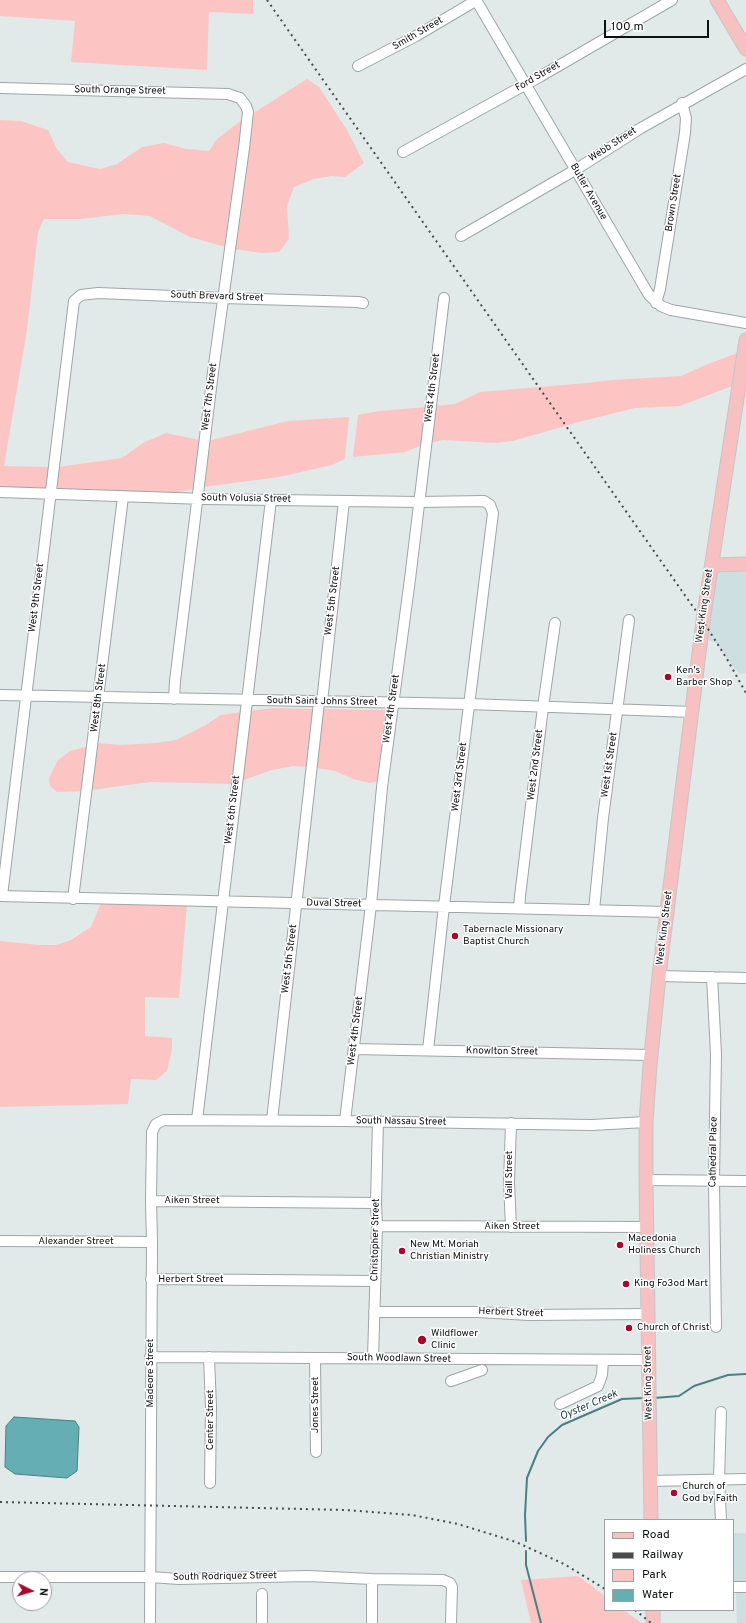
<!DOCTYPE html>
<html>
<head>
<meta charset="utf-8">
<style>
  body { margin:0 }
  #map { position:relative; width:746px; height:1623px; overflow:hidden; background:#e1e9e9; font-family:Overpass,sans-serif }
  canvas { display:block }
  .legend { position:absolute; left:604px; top:1519px; width:130px; height:92px; box-sizing:border-box; background:#fff; border:1px solid #9fa0a0; margin:0; padding:5px 7px; list-style:none; font-size:12px; color:#0e1111 }
  .legend li { display:flex; align-items:center; gap:8px; height:20px }
  .legend b { width:20px; border:1px solid #9fa0a0 }
  .north { position:absolute; left:12px; top:1571px; width:40px; height:40px; box-sizing:border-box; background:#fff; border:1px solid #9fa0a0; border-radius:50%; rotate:95deg; font-size:11px; font-weight:700; line-height:16px; text-align:center; color:#0e1111 }
  .north::after { content:''; display:block; margin:auto; width:14px; height:18px; background:#a5092e; clip-path:polygon(50% 0,100% 100%,50% 72%,0 100%) }
  .scale { position:absolute; left:604px; top:20px; width:105px; height:18px; box-sizing:border-box; border:2px solid #0e1111; border-top:0; padding-left:5px; font-size:12px; line-height:14px; white-space:nowrap; color:#0e1111; -webkit-text-stroke:3px #fff; paint-order:stroke }
</style>
</head>
<body>
<div id="map">
<canvas width="746" height="1623"></canvas>
<ul class="legend">
<li><b style="height:5px;background:#f7c0c1"></b>Road</li>
<li><b style="height:5px;background:#464a4a"></b>Railway</li>
<li><b style="height:11px;background:#fdc4c4"></b>Park</li>
<li><b style="height:11px;background:#64aeb4"></b>Water</li>
</ul>
<div class="north">N</div>
<div class="scale">100 m</div>
</div>
<script>
const context = document.querySelector('canvas').getContext('2d');
context.lineJoin = 'round';
function paint(path, color) { context.fillStyle = color; context.fill(path, 'evenodd'); }
const poly = rows => new Path2D(rows.map(r => 'M' + r).join(''));
function trace(path, color, width, dash) { context.strokeStyle = color; context.lineWidth = width; context.lineCap = dash ? 'butt' : 'round'; context.setLineDash(dash || []); context.stroke(path); }
function label(font, color, halo, rows, align = 'center') {
  context.font = font + ' Overpass,sans-serif'; context.lineWidth = 3; context.setLineDash([]); context.textBaseline = 'middle'; context.strokeStyle = halo; context.fillStyle = color; for (const [text, x, y, turn = 0] of rows) {
    context.save(); context.translate(x, y); context.rotate((+turn || 0) * Math.PI / 180); context.textAlign = isNaN(turn) ? turn : align; if (halo) context.strokeText(text, 0, 0); context.fillText(text, 0, 0); context.restore();
  }
}
paint(poly([
  [715,572,746,572,746,673,739,674,715,642,704,639],
  [733,1533,746,1533,746,1584,733,1584],
  [733,1591,746,1591,746,1623,737,1623,736,1593,733,1593]
]), '#cedfe1');
paint(poly([
  [0,0,253,0,253,14,209,12,207,70,71,62,75,21,0,16],
  [307,79,319,87,347,130,364,163,345,177,331,176,314,179,294,187,287,206,289,239,279,252,262,253,234,249,252,114],
  [243,119,226,247,190,237,150,216,123,214,82,219,44,219,38,232,27,330,4,466,50,467,47,490,0,489,0,120,21,121,48,130,57,149,68,162,100,169,117,164,142,147,164,143,186,149,209,151,217,139],
  [740,352,735,385,680,406,635,408,579,422,513,441,494,443,443,440,430,443,435,406,455,404,480,392,587,383,612,380,681,376,708,364],
  [426,407,422,445,405,452,353,457,358,415,380,411],
  [349,417,345,459,332,465,279,477,203,487,208,441,288,421],
  [166,433,200,440,194,489,168,494,55,491,58,467,122,458,143,443],
  [272,708,314,709,308,767,293,766,272,770,241,781,249,711],
  [322,709,386,710,379,781,369,783,353,779,335,771,317,768],
  [241,712,233,784,150,782,91,790,97,743,121,745,156,743,176,740,204,726,221,715],
  [89,746,83,791,57,792,50,786,49,778,58,760,70,751],
  [101,903,187,904,179,998,145,997,145,1036,172,1038,172,1049,167,1071,156,1080,131,1079,128,1104,0,1107,0,941,38,945,56,945,71,940,91,927],
  [578,1576,605,1596,605,1610,624,1610,641,1623,531,1623,521,1580]
]), '#fdc4c4');
const water = poly([
  [14,1417,75,1421,79,1427,77,1471,67,1478,15,1474,5,1467,6,1426,14,1417]
]);
paint(water, '#64aeb4');
trace(water, '#4a7f83', 1);
trace(poly([
  [654,1398,679,1396,694,1386,728,1375,746,1374],
  [526,1541,525,1515,527,1478,538,1451,548,1437,562,1425,622,1399,644,1398],
  [526,1551,526,1565,541,1623]
]), '#4a7f83', 2);
const minor = poly([
  [476,0,649,295,661,306,671,310,746,323],
  [358,66,416,36,477,0],
  [0,88,228,94,240,98,246,106,248,112,244,148,213,372,175,681,174,699],
  [403,152,541,76,672,0],
  [461,236,575,170,641,128,746,69],
  [656,303,660,289,685,133,686,118,682,103],
  [0,492,205,499,419,502,484,501,490,505,493,513,444,906,428,1050],
  [0,695,469,704,692,712],
  [322,702,344,501],
  [0,896,667,912],
  [2,896,74,301,81,295,98,293,223,298,358,302,363,303],
  [73,899,123,497],
  [519,908,520,896,543,707,555,623],
  [594,910,603,818,629,620],
  [659,976,746,978],
  [712,977,716,1054,714,1181,716,1327],
  [354,1049,651,1055],
  [197,1120,271,500],
  [272,1120,319,702],
  [345,1121,371,905,382,787,410,579,444,298],
  [646,1180,746,1181],
  [151,1201,376,1203],
  [377,1226,646,1227],
  [511,1227,509,1182,511,1123],
  [0,1241,152,1242],
  [151,1279,375,1281],
  [374,1312,478,1312,529,1315,647,1314],
  [150,1357,648,1360],
  [209,1357,211,1407,210,1483],
  [315,1358,316,1452],
  [373,1358,377,1226,376,1203,378,1121],
  [451,1381,482,1370],
  [560,1404,598,1386,602,1375,603,1360],
  [650,1481,746,1479],
  [721,1520,719,1480,721,1412],
  [0,1577,150,1577,179,1579,308,1576,372,1579,443,1580,450,1583,452,1587,451,1623],
  [733,1587,746,1587],
  [150,1623,152,1242,151,1201,152,1132,156,1124,164,1120,345,1121,592,1125,646,1122],
  [262,1623,262,1594],
  [372,1623,372,1579]
]);
const major = poly([
  [717,0,746,49],
  [712,565,746,564],
  [651,1520,646,1180,646,1122,650,1065,659,976,703,621,746,340],
  [653,1610,653,1623]
]);
trace(minor, '#9ea6a7', 12);
trace(major, '#c5c6c6', 15);
trace(minor, '#fff', 10);
trace(major, '#f7c0c1', 13);
trace(poly([
  [267,0,703,621,727,659,746,693],
  [0,1502,345,1510,412,1515,458,1524,516,1542,564,1564,605,1589],
  [635,1610,651,1623]
]), '#464a4a', 2, [2, 4]);
for (const [x, y, r, color] of [
  [668,677,4,"#a5092e"],
  [455,936,4,"#a5092e"],
  [620,1245,4,"#a5092e"],
  [402,1251,4,"#a5092e"],
  [626,1284,4,"#a5092e"],
  [629,1328,4,"#a5092e"],
  [422,1340,5,"#a5092e"],
  [674,1493,4,"#a5092e"]
]) { const dot = new Path2D(); dot.arc(x, y, r, 0, 2 * Math.PI); context.fillStyle = color; context.fill(dot); trace(dot, '#fff', 1.5); }
label('10px', '#0e1111', '#fff', [
  ["Smith Street",418,34,-30],
  ["Ford Street",538,77,-30],
  ["South Orange Street",120,91,1],
  ["Webb Street",613,145,-33],
  ["Butler Avenue",588,192,60],
  ["Brown Street",674,203,-81],
  ["South Brevard Street",217,297,2],
  ["West 4th Street",433,388,-83],
  ["West 7th Street",210,397,-83],
  ["South Volusia Street",246,499,1],
  ["West 9th Street",37,598,-83],
  ["West 5th Street",333,601,-83],
  ["West King Street",705,606,-82],
  ["West 8th Street",99,698,-83],
  ["South Saint Johns Street",322,702,1],
  ["West 4th Street",392,709,-82],
  ["West 2nd Street",536,765,-83],
  ["West 1st Street",610,765,-82],
  ["West 3rd Street",460,777,-83],
  ["West 6th Street",233,810,-83],
  ["Duval Street",334,904,1],
  ["West King Street",665,928,-83],
  ["West 5th Street",290,959,-83],
  ["West 4th Street",356,1031,-83],
  ["Knowlton Street",502,1052,1],
  ["South Nassau Street",401,1122,1],
  ["Cathedral Place",714,1152,-89],
  ["Vaill Street",510,1175,-90],
  ["Aiken Street",192,1201],
  ["Aiken Street",512,1227],
  ["Christopher Street",376,1240,-89],
  ["Alexander Street",76,1242],
  ["Herbert Street",191,1280],
  ["Herbert Street",511,1313,2],
  ["South Woodlawn Street",399,1359,1],
  ["Madeore Street",151,1373,-90],
  ["West King Street",649,1383,-91],
  ["Jones Street",316,1405,-90],
  ["Center Street",211,1420,-90],
  ["South Rodriquez Street",225,1577,-1]
]);
label('10px', '#0e1111', '#fff', [
  ["Ken's",676,671],
  ["Barber Shop",676,683],
  ["Tabernacle Missionary",463,930],
  ["Baptist Church",463,942],
  ["Macedonia",628,1239],
  ["Holiness Church",628,1251],
  ["New Mt. Moriah",410,1245],
  ["Christian Ministry",410,1257],
  ["King Fo3od Mart",634,1284],
  ["Church of Christ",637,1328],
  ["Wildflower",431,1334],
  ["Clinic",431,1346],
  ["Church of",682,1487],
  ["God by Faith",682,1499]
], 'left');
label('italic 11px', '#173b3e', '#fff', [
  ["Oyster Creek",589,1406,-23]
]);
</script>
</body>
</html>
